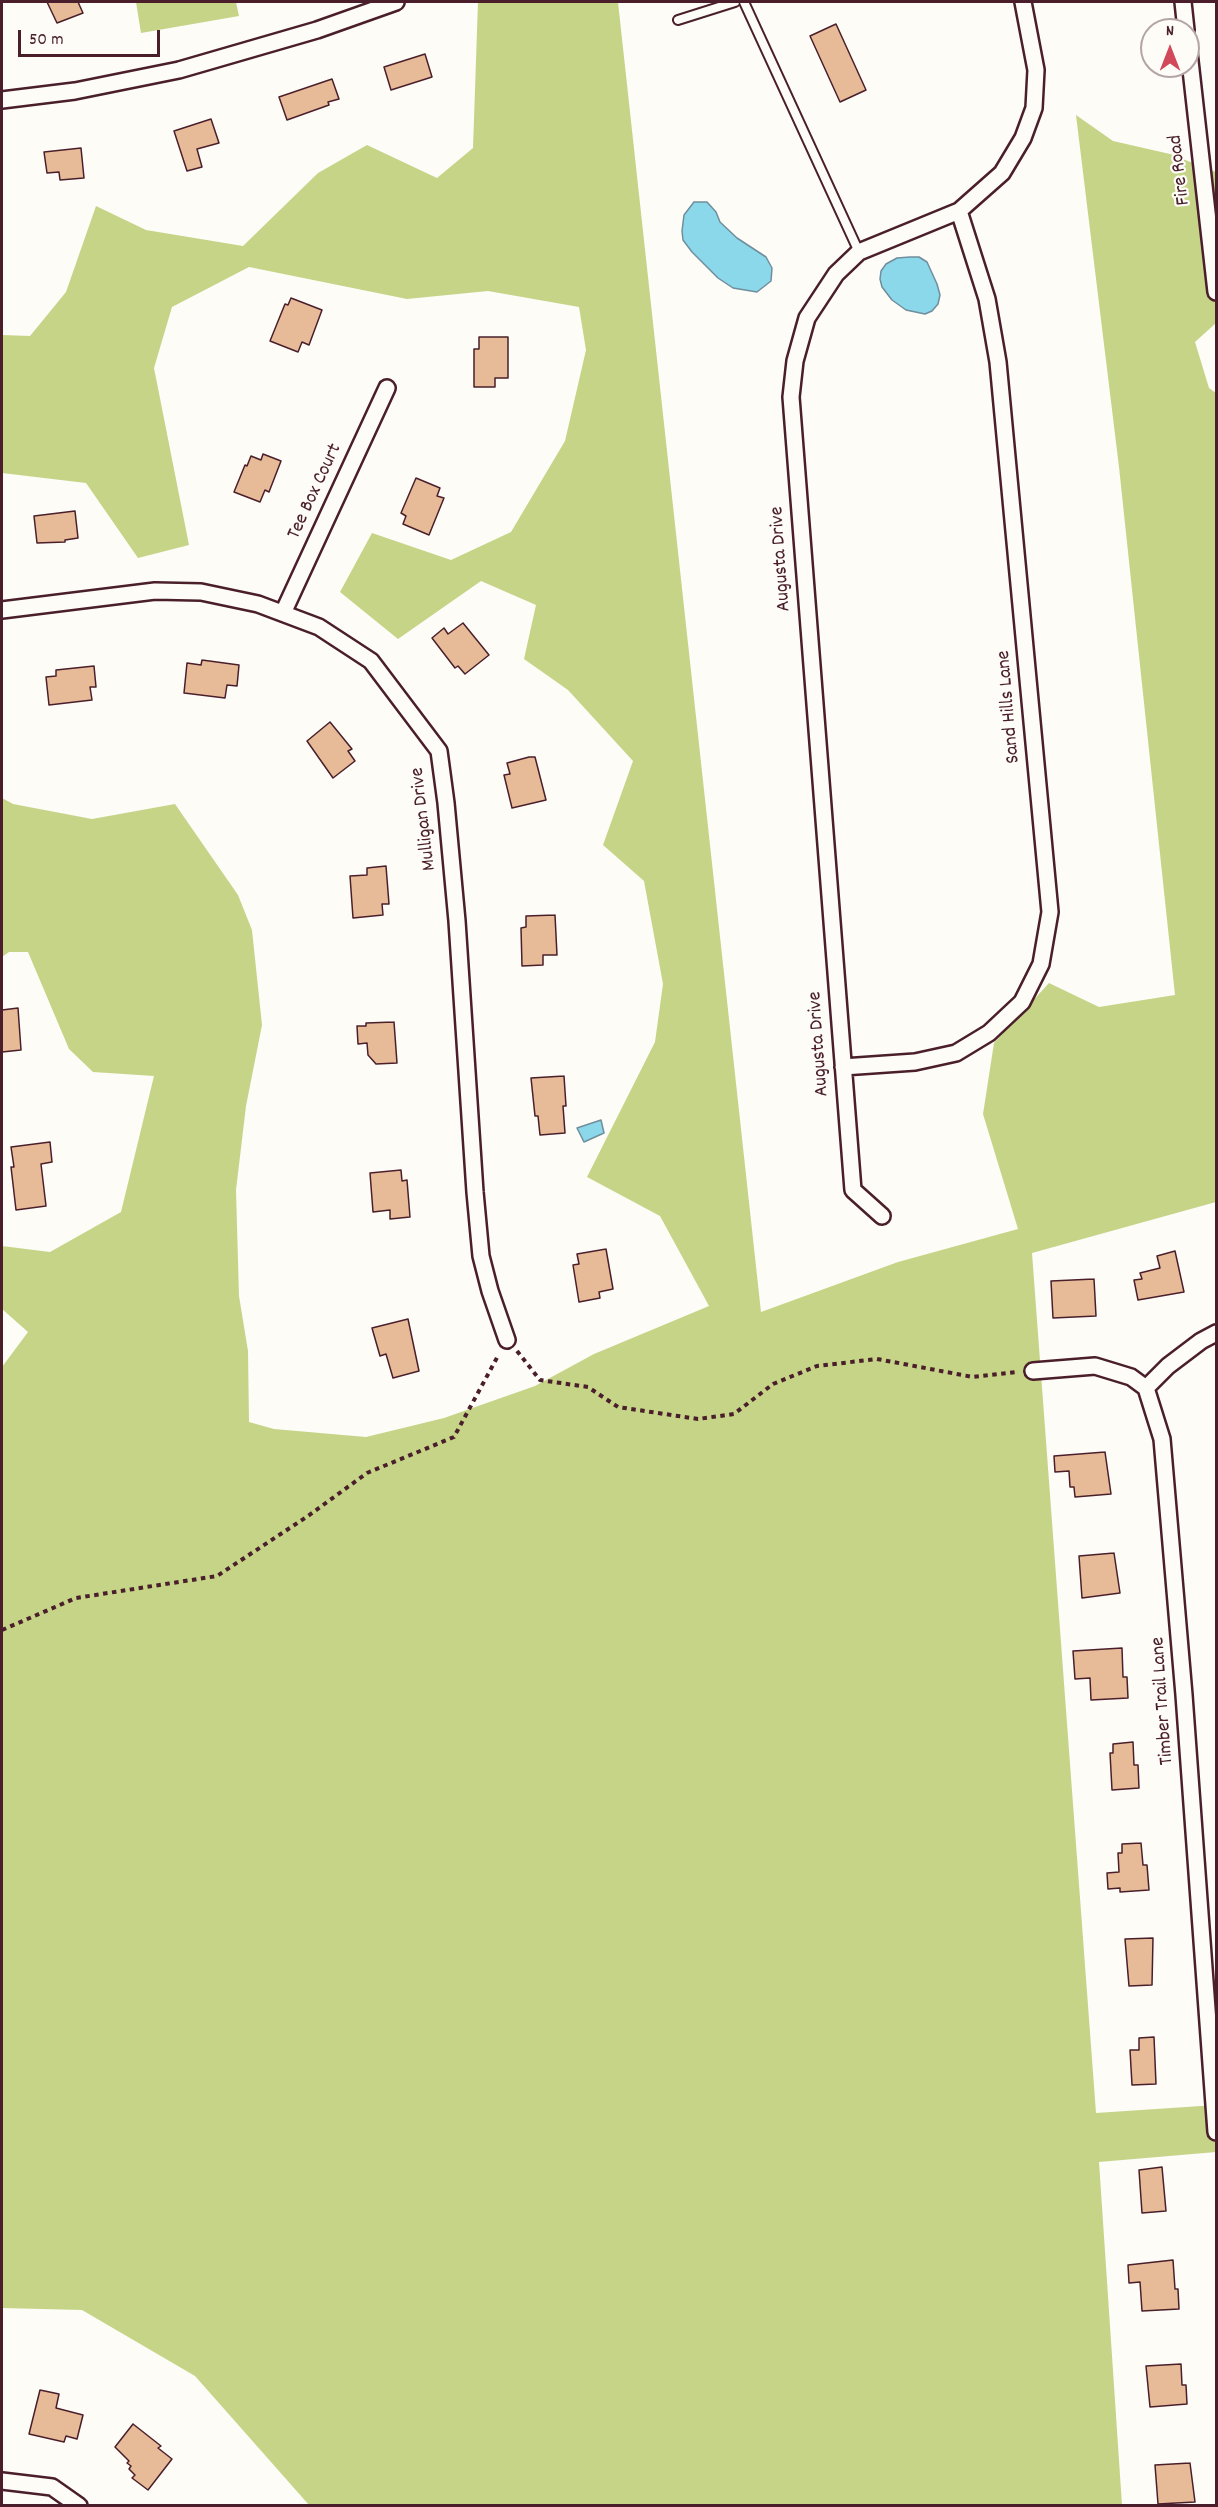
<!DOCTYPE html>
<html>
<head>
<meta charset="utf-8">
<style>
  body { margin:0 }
  #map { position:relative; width:1218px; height:2507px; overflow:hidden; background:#fdfcf7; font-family:Dekko,sans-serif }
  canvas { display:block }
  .frame { position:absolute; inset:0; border:3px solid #4a1f2b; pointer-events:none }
  .north { position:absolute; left:1140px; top:18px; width:60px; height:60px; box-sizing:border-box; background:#fdfcf7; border:2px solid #b5a4a5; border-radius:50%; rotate:0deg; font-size:16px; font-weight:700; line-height:24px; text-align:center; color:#4a1f2b }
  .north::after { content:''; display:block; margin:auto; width:21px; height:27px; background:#d1495b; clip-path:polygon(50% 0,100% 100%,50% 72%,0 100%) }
  .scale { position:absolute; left:18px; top:30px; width:142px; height:27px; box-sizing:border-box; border:3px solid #4a1f2b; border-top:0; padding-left:8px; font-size:18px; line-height:21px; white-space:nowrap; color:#4a1f2b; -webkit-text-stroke:4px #fdfcf7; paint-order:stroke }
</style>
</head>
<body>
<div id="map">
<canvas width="1218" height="2507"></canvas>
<div class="frame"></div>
<div class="north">N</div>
<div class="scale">50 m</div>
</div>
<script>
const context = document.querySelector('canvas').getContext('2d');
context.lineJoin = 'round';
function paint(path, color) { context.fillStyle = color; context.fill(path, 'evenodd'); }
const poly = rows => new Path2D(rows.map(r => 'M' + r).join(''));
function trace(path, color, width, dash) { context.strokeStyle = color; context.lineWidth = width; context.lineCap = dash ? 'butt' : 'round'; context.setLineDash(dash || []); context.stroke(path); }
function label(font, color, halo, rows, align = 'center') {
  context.font = font + ' Dekko,sans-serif'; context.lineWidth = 4.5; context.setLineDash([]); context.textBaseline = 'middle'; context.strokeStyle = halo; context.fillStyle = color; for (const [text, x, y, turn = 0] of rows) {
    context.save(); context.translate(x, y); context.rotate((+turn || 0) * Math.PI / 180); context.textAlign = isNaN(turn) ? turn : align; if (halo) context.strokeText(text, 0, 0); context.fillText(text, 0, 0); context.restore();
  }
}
paint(poly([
  [136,2,236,2,239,16,141,33],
  [478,2,618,2,761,1312,898,1262,1018,1229,983,1114,994,1043,1049,983,1099,1007,1175,995,1119,467,1076,115,1113,141,1170,154,1216,172,1216,323,1195,342,1209,388,1216,393,1216,1202,1032,1253,1096,2113,1216,2105,1216,2152,1099,2162,1122,2505,309,2505,195,2376,82,2310,2,2308,2,1367,28,1332,2,1309,2,1246,50,1252,121,1212,154,1076,93,1072,69,1049,28,952,9,952,2,957,2,798,13,804,92,819,175,804,238,895,252,930,262,1025,246,1106,236,1190,239,1296,248,1351,249,1422,274,1429,366,1437,444,1418,535,1386,594,1354,709,1306,660,1216,587,1177,655,1042,663,984,644,881,603,845,633,761,568,690,524,659,536,605,481,581,398,639,340,592,372,533,451,560,511,532,565,441,586,350,579,307,488,291,407,299,249,267,172,307,154,368,189,545,138,558,86,483,2,473,2,335,30,336,66,292,96,206,146,230,243,246,318,173,367,145,437,178,473,148]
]), '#c6d488');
const water = poly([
  [694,202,707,202,716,212,720,222,737,238,766,257,772,268,771,281,757,292,733,288,718,278,692,252,683,240,682,231,684,215,694,202],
  [910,257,919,257,927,262,937,284,940,295,938,304,932,311,925,314,906,310,892,300,882,287,880,279,881,271,886,264,897,258,910,257],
  [601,1120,604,1133,584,1142,577,1128,601,1120]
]);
paint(water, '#8ad8e9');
trace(water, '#708e9d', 1.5);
const building = poly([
  [47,2,78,2,83,13,57,23,47,2],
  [836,24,866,90,840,102,810,36,836,24],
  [425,54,432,77,391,90,384,67,425,54],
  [332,79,339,99,328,102,329,105,287,120,279,97,332,79],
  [211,119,219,143,197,149,202,167,187,171,174,131,211,119],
  [81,148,84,178,60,180,59,172,47,173,44,152,81,148],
  [291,298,322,310,309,345,302,342,298,352,270,341,285,304,288,305,291,298],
  [479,337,508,337,508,378,495,378,495,387,474,387,474,349,479,349,479,337],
  [263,454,281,461,269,492,265,490,260,502,234,492,245,465,247,466,251,456,261,460,263,454],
  [416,478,440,488,437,496,444,498,429,535,403,524,406,516,401,513,416,478],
  [75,511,78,538,65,540,65,542,37,543,34,516,75,511],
  [463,623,489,655,465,674,458,666,455,668,432,638,444,628,448,634,463,623],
  [202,660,239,665,237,686,227,685,225,698,184,693,187,663,201,665,202,660],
  [94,666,96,687,90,687,92,700,49,705,46,677,56,676,56,670,94,666],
  [330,722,352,749,348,751,355,761,333,778,307,741,330,722],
  [529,757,535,757,546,800,512,808,504,775,510,774,507,763,529,757],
  [386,866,389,904,382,904,383,915,353,918,350,876,367,875,367,868,386,866],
  [555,915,557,955,543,955,543,965,522,966,521,928,526,927,526,916,555,915],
  [18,1008,21,1050,2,1052,2,1010,18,1008],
  [394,1022,397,1063,376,1064,368,1055,367,1043,358,1044,357,1026,366,1026,366,1023,394,1022],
  [564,1076,566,1106,563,1106,565,1133,540,1135,538,1116,535,1116,531,1078,564,1076],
  [50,1142,52,1162,41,1164,46,1206,16,1210,11,1167,14,1167,11,1147,50,1142],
  [401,1170,402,1181,407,1180,410,1217,390,1219,390,1210,373,1212,370,1173,401,1170],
  [606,1249,613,1289,599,1292,600,1298,579,1302,573,1265,579,1264,577,1254,606,1249],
  [1175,1251,1184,1292,1138,1300,1134,1280,1142,1279,1140,1273,1160,1268,1157,1256,1175,1251],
  [1094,1279,1096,1316,1053,1318,1051,1281,1094,1279],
  [408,1319,419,1371,393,1378,386,1354,380,1356,372,1328,408,1319],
  [1105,1452,1111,1494,1075,1497,1074,1487,1070,1487,1069,1471,1055,1472,1054,1456,1105,1452],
  [1114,1553,1120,1593,1082,1598,1079,1556,1114,1553],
  [1122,1648,1123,1677,1127,1677,1128,1698,1091,1700,1090,1678,1075,1679,1073,1651,1122,1648],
  [1133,1742,1134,1765,1138,1765,1139,1788,1112,1790,1110,1753,1113,1753,1113,1744,1133,1742],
  [1141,1843,1143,1865,1147,1865,1149,1890,1120,1892,1120,1888,1108,1889,1107,1873,1119,1872,1118,1853,1122,1853,1122,1844,1141,1843],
  [1153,1938,1152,1985,1129,1986,1125,1939,1153,1938],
  [1154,2037,1156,2084,1132,2085,1130,2050,1139,2050,1139,2038,1154,2037],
  [1162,2167,1166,2211,1142,2213,1139,2170,1162,2167],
  [1173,2260,1175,2289,1178,2289,1179,2309,1142,2311,1140,2282,1129,2283,1128,2265,1173,2260],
  [1181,2364,1182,2385,1186,2385,1187,2404,1150,2407,1146,2366,1181,2364],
  [40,2390,59,2394,56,2408,83,2415,77,2439,66,2436,64,2442,29,2434,40,2390],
  [133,2424,161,2446,158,2448,172,2459,148,2490,132,2478,135,2475,129,2469,131,2466,127,2463,129,2461,115,2447,133,2424],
  [1190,2463,1195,2502,1158,2504,1155,2465,1190,2463]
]);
paint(building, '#e7bb97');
trace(building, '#4a1f2b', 1.5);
const service = poly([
  [744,2,859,252],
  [678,20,735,2]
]);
const minor = poly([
  [1183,2,1186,30],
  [1188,43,1216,292],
  [2,100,75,91,179,70,317,30,396,2],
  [2,610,155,591,201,592,258,604,319,627,371,661,439,751,446,803,457,921,475,1192,481,1256,490,1291,507,1340],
  [283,613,387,388],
  [843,1067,915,1062,956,1053,989,1033,1022,1002,1041,964,1050,912,998,362,987,299,959,211],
  [882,1216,853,1190,791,397,795,361,807,318,836,274,859,252,959,211,1002,173,1023,138,1034,108,1036,70,1023,2],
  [1033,1371,1095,1366,1131,1377,1146,1388,1162,1439,1184,1695,1216,2132],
  [1146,1388,1168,1366,1201,1341,1216,1333],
  [2,2481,52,2487,79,2506]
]);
trace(service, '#4a1f2b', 12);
trace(minor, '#4a1f2b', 20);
trace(poly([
  [517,1351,540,1380,588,1387,618,1407,698,1419,734,1414,773,1384,817,1366,877,1359,973,1377,1017,1372],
  [2,1630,76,1598,217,1576,308,1516,367,1473,454,1437,499,1354]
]), '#4a1f2b', 4, [4.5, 4.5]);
trace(service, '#fdfcf7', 8);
trace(minor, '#fdfcf7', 15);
label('20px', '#4a1f2b', '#fdfcf7', [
  ["Fire Road",1181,170,-97],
  ["Tee Box Court",316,492,-65],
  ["Augusta Drive",782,559,-94],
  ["Sand Hills Lane",1010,707,-95],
  ["Mulligan Drive",425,819,-97],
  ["Augusta Drive",820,1044,-94],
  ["Timber Trail Lane",1164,1701,-94]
]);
</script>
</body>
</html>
